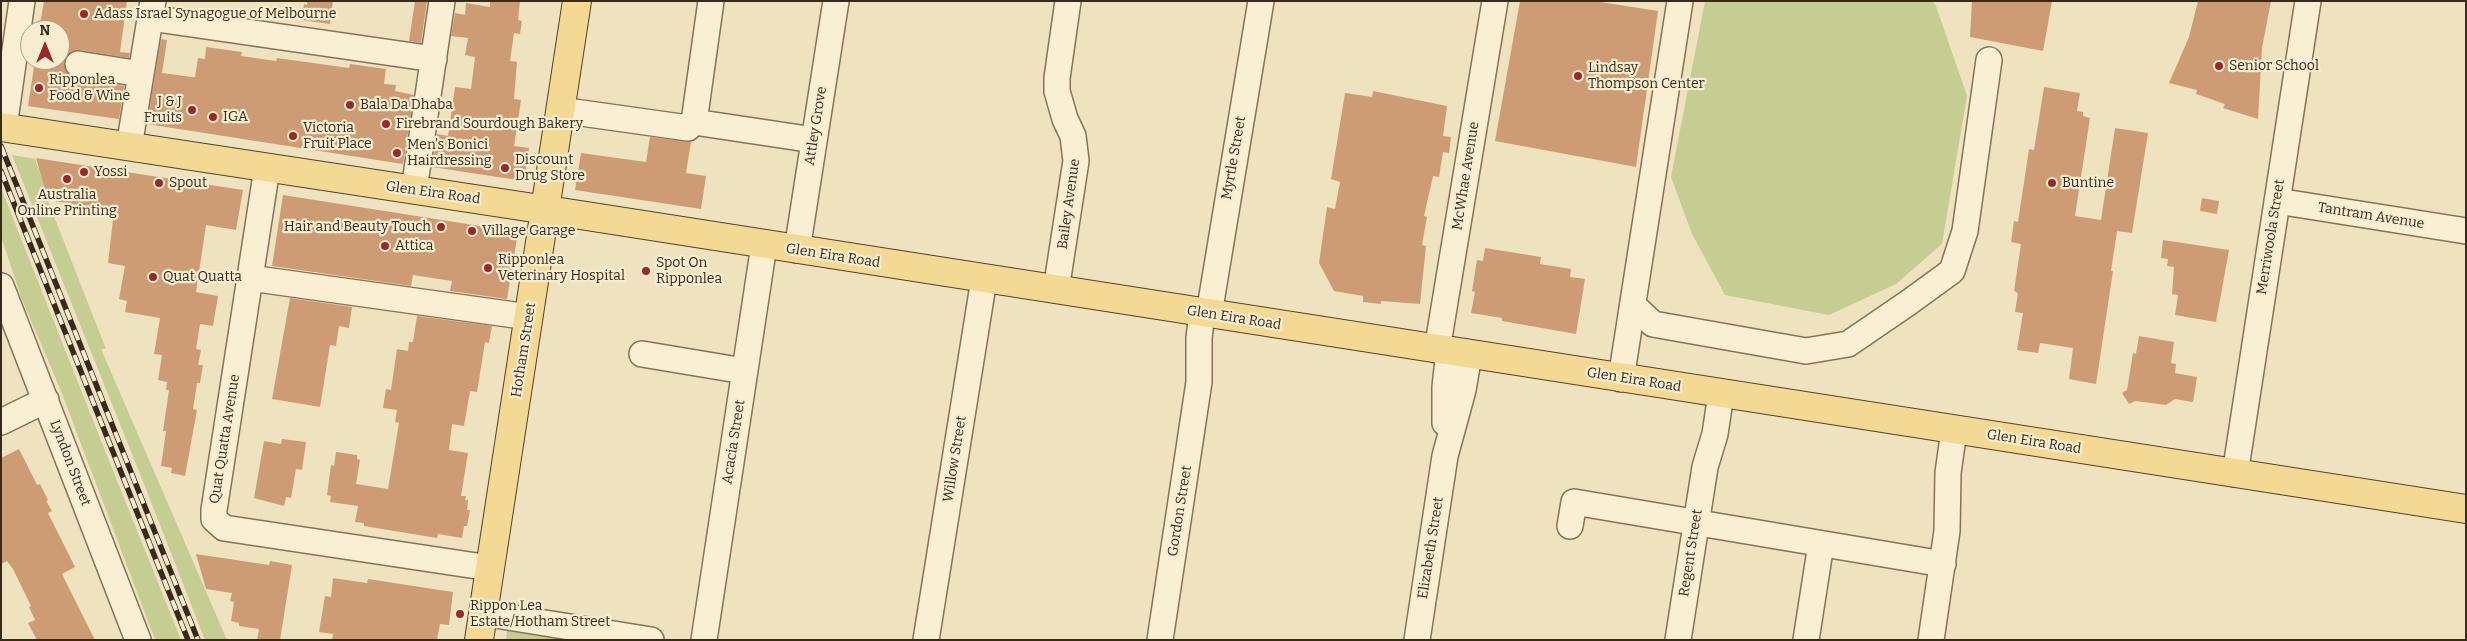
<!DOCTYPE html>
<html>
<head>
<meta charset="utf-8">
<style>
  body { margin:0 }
  #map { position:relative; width:2467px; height:641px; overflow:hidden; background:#efe2bf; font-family:Bitter,serif }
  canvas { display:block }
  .frame { position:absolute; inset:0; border:2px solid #372a1c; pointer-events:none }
  .north { position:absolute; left:20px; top:20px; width:50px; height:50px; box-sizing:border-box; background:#f6eccf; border:1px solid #aa9e87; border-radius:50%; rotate:0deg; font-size:14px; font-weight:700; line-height:20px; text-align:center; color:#372a1c }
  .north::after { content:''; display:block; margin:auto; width:18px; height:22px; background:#992826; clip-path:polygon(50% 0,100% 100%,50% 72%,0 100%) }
</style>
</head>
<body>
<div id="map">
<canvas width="2467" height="641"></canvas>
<div class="frame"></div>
<div class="north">N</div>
</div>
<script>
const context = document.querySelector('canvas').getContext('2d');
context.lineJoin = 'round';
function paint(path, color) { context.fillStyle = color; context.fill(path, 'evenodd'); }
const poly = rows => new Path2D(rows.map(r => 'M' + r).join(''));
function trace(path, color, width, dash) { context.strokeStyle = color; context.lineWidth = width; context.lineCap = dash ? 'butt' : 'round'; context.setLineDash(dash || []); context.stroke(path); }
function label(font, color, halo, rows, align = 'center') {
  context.font = font + ' Bitter,serif'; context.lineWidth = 4.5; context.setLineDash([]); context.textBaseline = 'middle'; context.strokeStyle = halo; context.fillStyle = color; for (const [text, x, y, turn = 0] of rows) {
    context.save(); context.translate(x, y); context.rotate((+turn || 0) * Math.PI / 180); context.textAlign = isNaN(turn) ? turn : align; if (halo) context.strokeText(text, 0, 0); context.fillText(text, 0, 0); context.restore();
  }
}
paint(poly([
  [1705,1,1932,1,1936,6,1967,96,1942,244,1896,284,1829,315,1725,295,1692,234,1671,177],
  [12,155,35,159,44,184,42,199,48,201,106,349,101,349,227,640,205,640,144,484],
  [1,188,110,463,181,640,155,640,154,637,61,391,21,297,1,236],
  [507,629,577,640,506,640]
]), '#c5cd93');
paint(poly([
  [44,1,127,1,120,52,130,53,129,58,80,50,67,55,64,62,69,75,75,78,124,86,119,119,28,106,35,60,60,60,60,30,39,30],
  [307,1,333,1,330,24,302,20,304,4,307,5],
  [415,1,427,1,421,43,409,41],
  [490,1,520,1,518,20,522,21,520,34,514,33,510,61,517,62,514,99,521,100,514,146,529,148,524,181,432,167,437,134,448,136,455,87,471,89,475,57,465,55,468,38,451,36,455,13,465,15,466,3,490,7],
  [1520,1,1594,1,1658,11,1636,167,1495,141],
  [1972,1,2052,1,2043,51,1970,37],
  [2198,1,2271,1,2262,48,2258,119,2223,108,2225,104,2196,94,2197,90,2169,83,2189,37],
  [161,39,167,40,162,73,192,77,195,77,198,58,205,59,206,47,242,52,241,56,276,61,277,58,349,68,350,64,386,69,384,84,396,85,395,91,414,95,403,164,147,124],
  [2044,87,2080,93,2077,111,2083,112,2083,116,2090,118,2075,216,2101,220,2115,128,2148,133,2132,233,2117,231,2111,271,2113,271,2096,384,2069,379,2073,348,2040,343,2038,353,2017,350,2023,313,2015,312,2018,293,2014,291,2021,244,2011,242,2014,221,2018,222,2029,149,2034,150],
  [1373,91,1447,106,1443,136,1451,137,1449,153,1443,152,1439,177,1433,176,1424,216,1427,217,1422,245,1426,246,1420,304,1381,301,1381,304,1363,302,1363,296,1334,291,1319,263,1327,207,1335,209,1340,182,1331,179,1345,93,1372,97],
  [650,137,691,142,686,173,706,176,701,209,575,190,581,153,646,162],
  [36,158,243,190,236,230,206,225,196,292,218,296,213,326,200,324,196,349,201,350,198,365,203,365,200,383,197,383,193,409,197,410,185,476,171,473,172,468,161,466,166,431,163,431,169,390,166,390,167,382,158,380,162,355,154,354,160,318,125,312,127,301,119,299,125,266,108,263,114,211,48,200],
  [283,195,518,232,507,299,450,291,452,281,413,275,411,286,272,266],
  [2202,198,2219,201,2217,214,2200,211],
  [2163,240,2229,250,2216,322,2175,315,2178,295,2172,294,2174,267,2167,266,2168,259,2161,258],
  [1485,248,1541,257,1540,264,1571,269,1570,277,1585,279,1576,334,1502,321,1502,318,1471,313,1475,292,1472,291,1477,260,1483,261],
  [290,298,352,307,349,328,339,326,336,346,330,345,320,407,272,399],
  [417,316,492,326,489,343,485,342,477,392,470,391,464,426,452,424,449,450,468,453,461,496,466,496,465,500,468,500,467,510,470,510,467,526,464,526,462,538,438,534,437,538,364,526,364,523,355,522,358,506,330,502,331,496,327,495,331,465,334,466,336,452,357,455,357,459,360,460,356,484,388,489,399,423,395,422,397,410,383,408,386,389,391,390,397,349,408,351,409,342,413,342],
  [2139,336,2174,342,2171,363,2176,364,2175,373,2197,377,2193,402,2175,399,2166,405,2135,401,2129,404,2122,393,2127,390,2133,353,2136,354],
  [282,439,306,442,302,470,296,469,291,498,286,497,284,506,254,498,264,441,281,444],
  [19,449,37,485,40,484,48,500,46,501,52,511,48,513,75,567,62,574,95,640,37,640,28,623,35,620,29,607,31,606,13,569,7,561,1,564,1,458],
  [196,554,269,565,270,561,292,565,280,640,257,640,259,629,239,626,239,623,231,621,234,602,230,601,232,593,206,589],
  [333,578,367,583,368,579,453,592,449,625,440,624,437,640,332,640,333,634,319,632,325,596,331,597]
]), '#ce9c74');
const minor = poly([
  [711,1,694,122,814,140],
  [150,18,434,59],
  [78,64,141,74],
  [560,110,688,128,694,122],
  [4,127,22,1],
  [129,147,153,1],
  [267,168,214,510,214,519,224,528,490,568],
  [414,190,442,1],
  [2277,201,2466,231],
  [797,250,836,1],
  [250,278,529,317],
  [1,286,138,640],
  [1056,290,1076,161,1073,136,1065,119,1057,91,1057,78,1068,1],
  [1634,306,1653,324,1806,351,1848,344,1908,303,1952,271,1965,231,1989,60],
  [1209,314,1261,1],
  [1437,350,1495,1],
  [642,354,744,371],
  [1621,379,1680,1],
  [1,422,46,400],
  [1445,423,1445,387,1449,351],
  [2235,474,2308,1],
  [1570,526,1574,502,1943,564],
  [483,613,651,640],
  [704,640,764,245],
  [926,640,984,279],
  [1160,640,1199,382,1199,338,1202,313],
  [1417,640,1445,456,1463,390,1469,355],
  [1678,640,1705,467,1715,434,1721,394],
  [1806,640,1821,544],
  [1931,640,1947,531,1948,473,1954,430]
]);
const major = poly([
  [1,127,580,215,2466,509],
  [479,640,577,1]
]);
trace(minor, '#887257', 28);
trace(major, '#55402c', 30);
trace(minor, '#faefd3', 25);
trace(major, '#f4d995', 28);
const rail = poly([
  [1,146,198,640],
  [1,171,188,640]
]);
trace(rail, '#372a1c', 5.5);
trace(rail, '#f6eccf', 4, [11]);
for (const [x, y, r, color] of [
  [84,14,5,"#992826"],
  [2219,66,5,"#992826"],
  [1578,76,5,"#992826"],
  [39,88,5,"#992826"],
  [350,105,5,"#992826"],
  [192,110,5,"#992826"],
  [213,117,5,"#992826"],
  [386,124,5,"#992826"],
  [293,136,5,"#992826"],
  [397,153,5,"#992826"],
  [505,168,5,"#992826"],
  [84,172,5,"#992826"],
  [67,179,5,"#992826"],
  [159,183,5,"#992826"],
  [2052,183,5,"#992826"],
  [441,227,5,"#992826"],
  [472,231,5,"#992826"],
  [385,246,5,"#992826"],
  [488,268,5,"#992826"],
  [646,271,5,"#992826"],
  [153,277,5,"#992826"],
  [460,614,5,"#992826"]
]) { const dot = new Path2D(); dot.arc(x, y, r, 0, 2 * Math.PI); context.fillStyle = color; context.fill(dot); trace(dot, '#f6eccf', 2); }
label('14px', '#372a1c', '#f6eccf', [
  ["Adass Israel Synagogue of Melbourne",94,14],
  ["Senior School",2229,66],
  ["Lindsay",1588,68],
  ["Thompson Center",1588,84],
  ["Ripponlea",49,80],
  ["Food & Wine",49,96],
  ["J & J",182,102,"right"],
  ["Fruits",182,118,"right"],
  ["Bala Da Dhaba",360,105],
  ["IGA",223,117],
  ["Firebrand Sourdough Bakery",396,124],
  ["Victoria",303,128],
  ["Fruit Place",303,144],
  ["Men's Bonici",407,145],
  ["Hairdressing",407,161],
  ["Discount",515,160],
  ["Drug Store",515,176],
  ["Yossi",94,172],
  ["Spout",169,183],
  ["Buntine",2062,183],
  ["Australia",67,195,"center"],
  ["Online Printing",67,211,"center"],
  ["Hair and Beauty Touch",431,227,"right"],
  ["Village Garage",482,231],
  ["Attica",395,246],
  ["Ripponlea",498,260],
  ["Veterinary Hospital",498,276],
  ["Spot On",656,263],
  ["Ripponlea",656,279],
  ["Quat Quatta",163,277],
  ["Rippon Lea",470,606],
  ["Estate/Hotham Street",470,622]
], 'left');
label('14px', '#372a1c', '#f6eccf', [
  ["Attley Grove",816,126,-81],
  ["Myrtle Street",1234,158,-80],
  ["McWhae Avenue",1466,176,-81],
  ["Glen Eira Road",433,193,8],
  ["Bailey Avenue",1069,204,-82],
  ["Tantram Avenue",2371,216,9],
  ["Merriwoola Street",2271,237,-81],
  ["Glen Eira Road",833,256,9],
  ["Glen Eira Road",1234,318,9],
  ["Hotham Street",524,350,-81],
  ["Glen Eira Road",1634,380,9],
  ["Quat Quatta Avenue",225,439,-81],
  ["Acacia Street",734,442,-81],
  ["Glen Eira Road",2034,442,9],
  ["Willow Street",955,459,-81],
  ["Lyndon Street",70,463,69],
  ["Gordon Street",1180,511,-81],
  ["Elizabeth Street",1431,548,-81],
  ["Regent Street",1691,553,-81]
]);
</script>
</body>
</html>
